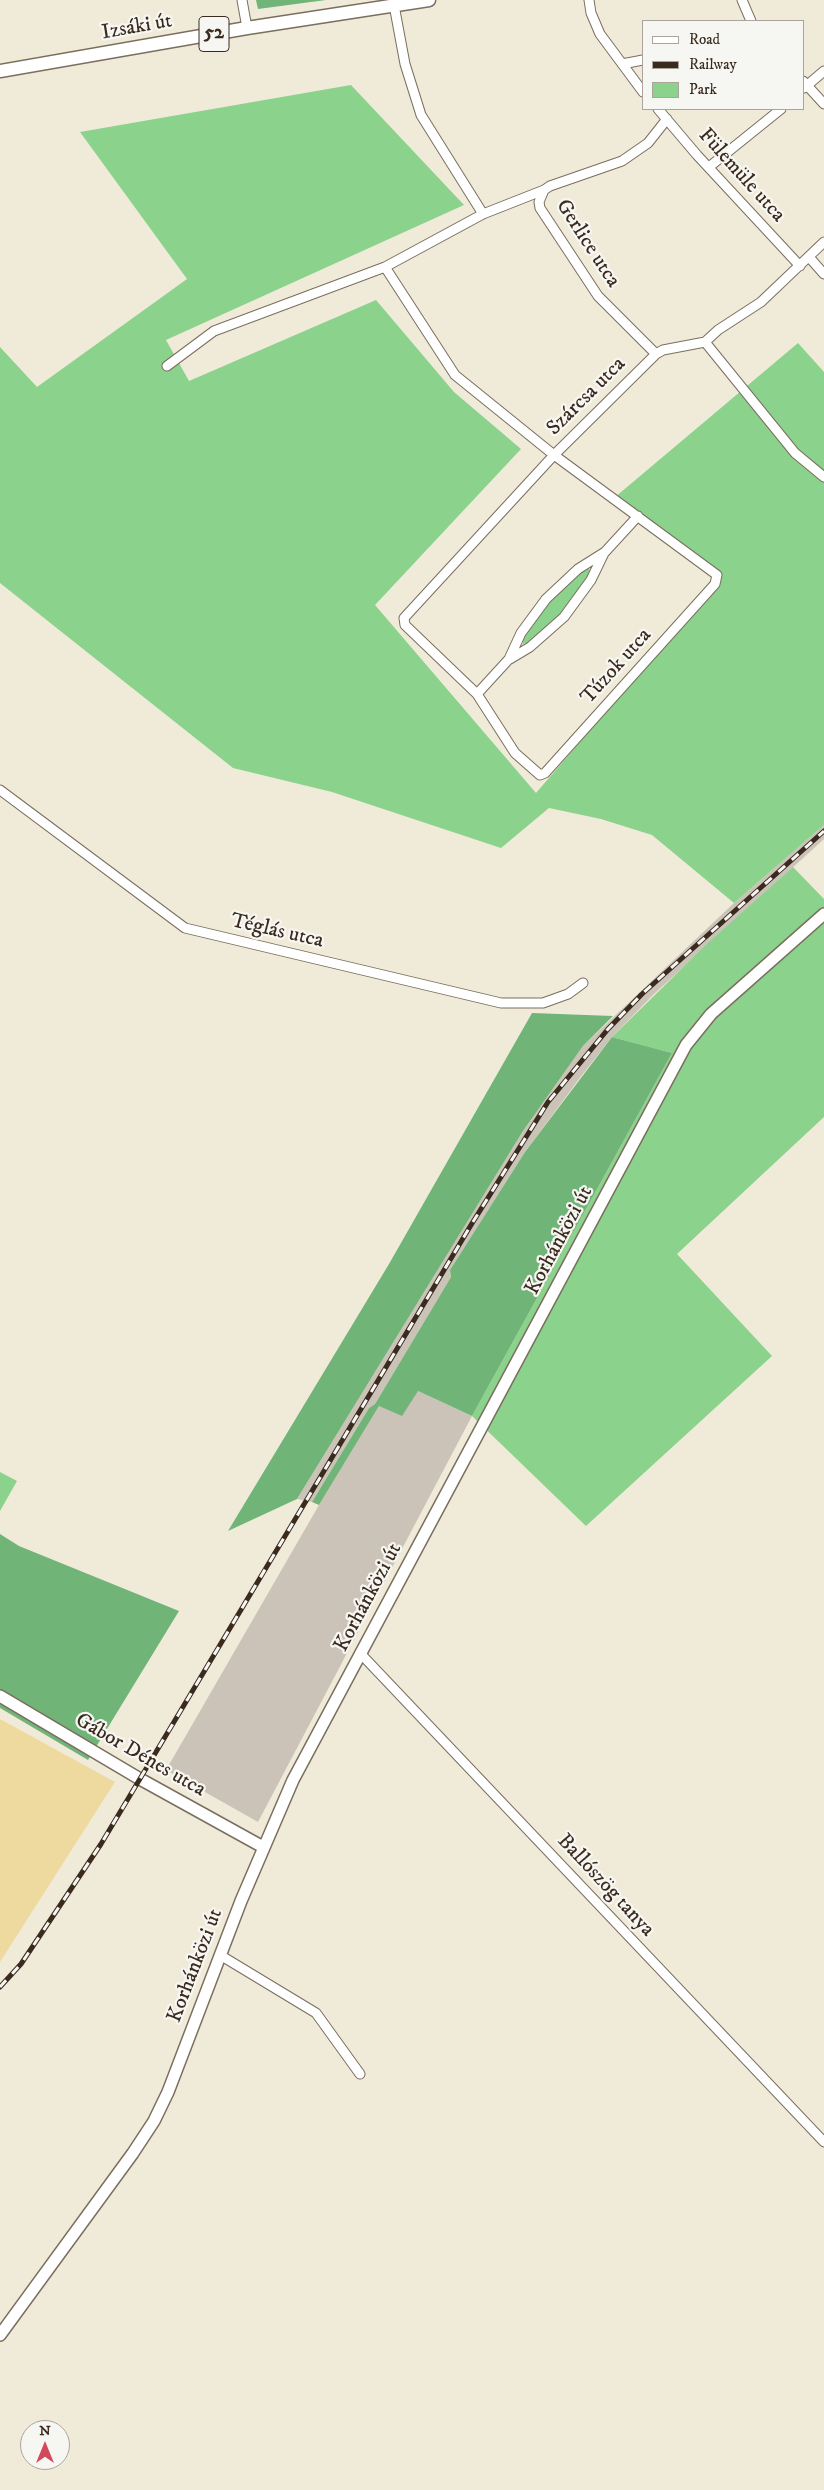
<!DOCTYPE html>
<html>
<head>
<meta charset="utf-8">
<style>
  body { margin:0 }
  #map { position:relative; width:824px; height:2490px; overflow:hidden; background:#f0ebd9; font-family:"IM FELL DW Pica",serif }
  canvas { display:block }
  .legend { position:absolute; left:642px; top:20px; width:162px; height:90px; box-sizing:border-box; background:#f6f6f2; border:1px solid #aba49d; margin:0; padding:6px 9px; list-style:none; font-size:15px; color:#3b2a1e }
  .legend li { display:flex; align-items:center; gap:10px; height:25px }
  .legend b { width:25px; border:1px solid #aba49d }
  .north { position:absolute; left:20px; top:2420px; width:50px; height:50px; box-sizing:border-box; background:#f6f6f2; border:1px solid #aba49d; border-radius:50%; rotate:0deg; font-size:14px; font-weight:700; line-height:20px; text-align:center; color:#3b2a1e }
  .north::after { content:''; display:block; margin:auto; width:18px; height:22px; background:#d1495b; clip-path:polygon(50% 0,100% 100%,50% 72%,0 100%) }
</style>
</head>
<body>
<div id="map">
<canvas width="824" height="2490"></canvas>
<ul class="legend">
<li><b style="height:6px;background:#fff"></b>Road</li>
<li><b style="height:6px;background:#3b2a1e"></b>Railway</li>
<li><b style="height:14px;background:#8bd28c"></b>Park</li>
</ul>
<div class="north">N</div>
</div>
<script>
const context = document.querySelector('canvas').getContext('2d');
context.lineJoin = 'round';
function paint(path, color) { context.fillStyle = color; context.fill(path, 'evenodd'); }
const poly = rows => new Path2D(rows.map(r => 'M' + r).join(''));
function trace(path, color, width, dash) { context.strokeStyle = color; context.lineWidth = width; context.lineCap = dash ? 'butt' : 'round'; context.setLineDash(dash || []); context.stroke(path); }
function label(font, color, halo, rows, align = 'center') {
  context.font = font + ' "IM FELL DW Pica",serif'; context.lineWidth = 4.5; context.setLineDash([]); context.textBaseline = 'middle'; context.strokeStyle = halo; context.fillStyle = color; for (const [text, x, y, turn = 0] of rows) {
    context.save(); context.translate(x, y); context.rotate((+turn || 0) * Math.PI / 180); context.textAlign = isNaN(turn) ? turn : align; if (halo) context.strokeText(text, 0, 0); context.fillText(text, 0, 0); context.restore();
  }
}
paint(poly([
  [824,825,824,839,653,995,612,1037,579,1079,525,1152,450,1270,451,1277,375,1404,369,1408,312,1502,297,1499,523,1131,583,1046,734,903],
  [418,1391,472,1416,258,1822,166,1770,319,1505,379,1406]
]), '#cbc3b8');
paint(poly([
  [351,85,464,205,166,340,189,381,376,300,454,392,521,449,375,605,536,793,718,582,614,498,798,343,824,372,824,825,734,903,652,835,601,819,549,808,501,848,332,792,233,768,0,583,0,347,37,387,187,279,80,132],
  [589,568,590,573,568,605,555,619,527,643,523,644,523,637,542,609,584,569],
  [793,867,824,899,824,1117,677,1254,772,1356,586,1526,472,1416,672,1053,612,1037,708,943],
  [0,1472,17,1481,0,1511]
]), '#8bd28c');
paint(poly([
  [256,0,326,0,258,9],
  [532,1013,613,1016,583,1046,523,1131,297,1499,228,1531,389,1264],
  [612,1037,672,1053,472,1416,418,1391,402,1416,379,1406,319,1505,312,1502,369,1408,375,1404,451,1277,450,1270,525,1152],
  [0,1534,19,1546,179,1611,88,1760,0,1708]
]), '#70b478');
paint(poly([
  [0,1719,115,1782,0,1962]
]), '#eeda9e');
const street = poly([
  [242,0,247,28],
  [589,0,591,13,600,34,643,92],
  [742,0,751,21],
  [394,5,405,64,421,115,483,214],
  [622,64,643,60],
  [803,81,824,104],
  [804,88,824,71],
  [658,109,697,155,800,266],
  [709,167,781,109],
  [809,257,824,274],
  [385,267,455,375,554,455,717,575,715,584,545,773,540,775,515,753,477,694,405,625,404,618,554,455,656,354,663,350,705,342,718,330,761,302,824,242],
  [705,342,795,453,824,477],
  [656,354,598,296,540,208,539,202,544,190,550,186,622,161,648,143,667,119],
  [167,366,214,331,385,267,483,214,544,190],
  [510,659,530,647,564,617,591,580,604,553],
  [477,694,509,659,521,633,546,599,578,569,605,552,638,516],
  [0,790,185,928,501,1003,543,1003,568,994,583,983],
  [360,1653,824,2142],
  [220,1955,316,2013,360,2074]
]);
const secondary = poly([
  [0,1696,140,1779,263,1847],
  [0,2335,133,2153,154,2121,168,2092,241,1901,293,1780,686,1045,711,1014,824,914]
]);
const primary = poly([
  [0,71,247,28,429,0]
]);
trace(street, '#7a6e5f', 11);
trace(secondary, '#7a6e5f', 14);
trace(primary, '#7a6e5f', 15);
trace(street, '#fff', 9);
trace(secondary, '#fff', 11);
trace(primary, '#fff', 12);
const rail = poly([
  [0,1987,21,1964,101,1844,471,1225,548,1102,608,1029,642,994,824,831]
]);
trace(rail, '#3b2a1e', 5);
trace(rail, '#f6f6f2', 3, [9]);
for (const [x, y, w] of [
  [214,34,30]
]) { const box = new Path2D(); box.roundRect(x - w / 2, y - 17.5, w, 35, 4); context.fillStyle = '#f6f6f2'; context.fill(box); trace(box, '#3b2a1e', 1); }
label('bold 20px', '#3b2a1e', null, [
  ["52",214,34]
]);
label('21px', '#3b2a1e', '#f6f6f2', [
  ["Izsáki út",137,28,-10],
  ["Fülemüle utca",741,176,48],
  ["Gerlice utca",587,244,57],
  ["Szárcsa utca",587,397,-45],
  ["Túzok utca",617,667,-48],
  ["Téglás utca",277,932,13],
  ["Korhánközi út",560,1241,-62],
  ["Korhánközi út",369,1598,-62],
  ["Gábor Dénes utca",140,1756,30],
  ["Ballószög tanya",605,1886,47],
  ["Korhánközi út",196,1966,-69]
]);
</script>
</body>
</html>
